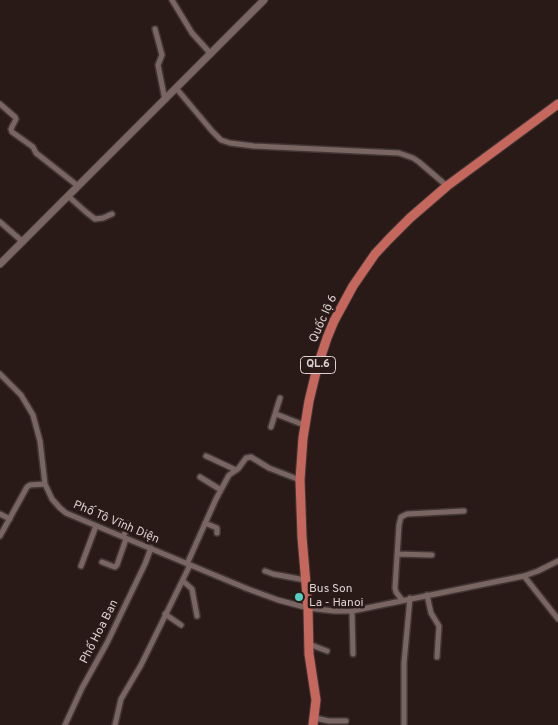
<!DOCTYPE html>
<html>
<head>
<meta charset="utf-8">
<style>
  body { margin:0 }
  canvas { display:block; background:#291a17 }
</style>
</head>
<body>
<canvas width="558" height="725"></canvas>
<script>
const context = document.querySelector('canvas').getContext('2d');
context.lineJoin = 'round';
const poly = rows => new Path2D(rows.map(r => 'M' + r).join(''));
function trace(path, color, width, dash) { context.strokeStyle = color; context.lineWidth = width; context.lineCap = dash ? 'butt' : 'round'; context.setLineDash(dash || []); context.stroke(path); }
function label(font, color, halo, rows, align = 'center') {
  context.font = font + ' Overpass,sans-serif'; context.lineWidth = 5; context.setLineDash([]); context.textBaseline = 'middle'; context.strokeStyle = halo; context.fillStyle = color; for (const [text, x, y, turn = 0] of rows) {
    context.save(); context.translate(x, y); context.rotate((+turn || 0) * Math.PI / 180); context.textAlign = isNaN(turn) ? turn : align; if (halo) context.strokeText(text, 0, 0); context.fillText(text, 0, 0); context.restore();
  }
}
const street = poly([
  [172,0,192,33,211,54],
  [155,29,162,55,158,65,165,100],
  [176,88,212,131,221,140,230,143,254,146,399,153,413,158,419,162,447,186],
  [0,104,15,117,16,119,11,129,12,132,33,147,36,153,78,186],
  [68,196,86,212,95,219,103,218,112,214],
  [0,222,23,242],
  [0,374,21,395,33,415,40,441,45,484,52,499,60,508,66,513,123,537,248,589,278,600,308,608,334,611,352,611,524,576,538,571,558,561],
  [276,414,304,425],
  [271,427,280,398],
  [206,456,236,470],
  [200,477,221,490],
  [0,514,10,519],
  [205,523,217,528,217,533],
  [0,536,27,487,30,485,45,484],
  [123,537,129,524],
  [397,554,432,555],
  [102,562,112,566,115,567,117,565,126,539],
  [187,564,216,499,229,475,238,469,246,458,251,457,269,468,300,480],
  [81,566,96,526],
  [265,571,273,574,305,580],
  [524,576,558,619],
  [183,581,192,589,197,616],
  [427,595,431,613,439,626,437,657],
  [402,600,396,592,395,588,399,525,401,517,407,514,464,511],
  [352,611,353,654],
  [165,614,181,625],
  [309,644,327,651],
  [315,718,329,721,346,721],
  [65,725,82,688,107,643,145,564,151,548],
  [115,725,121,699,141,665,190,565],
  [404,725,404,663,410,598]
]);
const secondary = poly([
  [0,264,264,0]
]);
const highway = poly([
  [313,725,316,700,309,654,308,608,302,537,300,480,303,438,309,401,317,368,327,338,334,321,353,286,375,254,389,239,410,218,447,186,558,104]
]);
trace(street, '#423635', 8);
trace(secondary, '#423635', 9);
trace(highway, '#423635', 11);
trace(street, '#796562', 5);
trace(secondary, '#796562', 7);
trace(highway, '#c5675c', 9);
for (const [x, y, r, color] of [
  [299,597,5,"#55cec4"]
]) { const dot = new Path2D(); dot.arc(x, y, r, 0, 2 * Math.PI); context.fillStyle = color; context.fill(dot); trace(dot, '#291a17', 2); }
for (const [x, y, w] of [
  [318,365,35]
]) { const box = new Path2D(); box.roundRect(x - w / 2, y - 8.5, w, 17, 4); context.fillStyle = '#291a17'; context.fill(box); trace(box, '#ddd2d0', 1); }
label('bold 11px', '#ddd2d0', null, [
  ["QL.6",318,365]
]);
label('12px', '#ddd2d0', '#291a17', [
  ["Quốc lộ 6",324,319,-66],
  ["Phố Tô Vĩnh Diện",116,523,23],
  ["Phố Hoa Ban",100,632,-63]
]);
label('12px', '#ddd2d0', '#291a17', [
  ["Bus Son",309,590],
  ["La - Hanoi",309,604]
], 'left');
</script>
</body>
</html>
